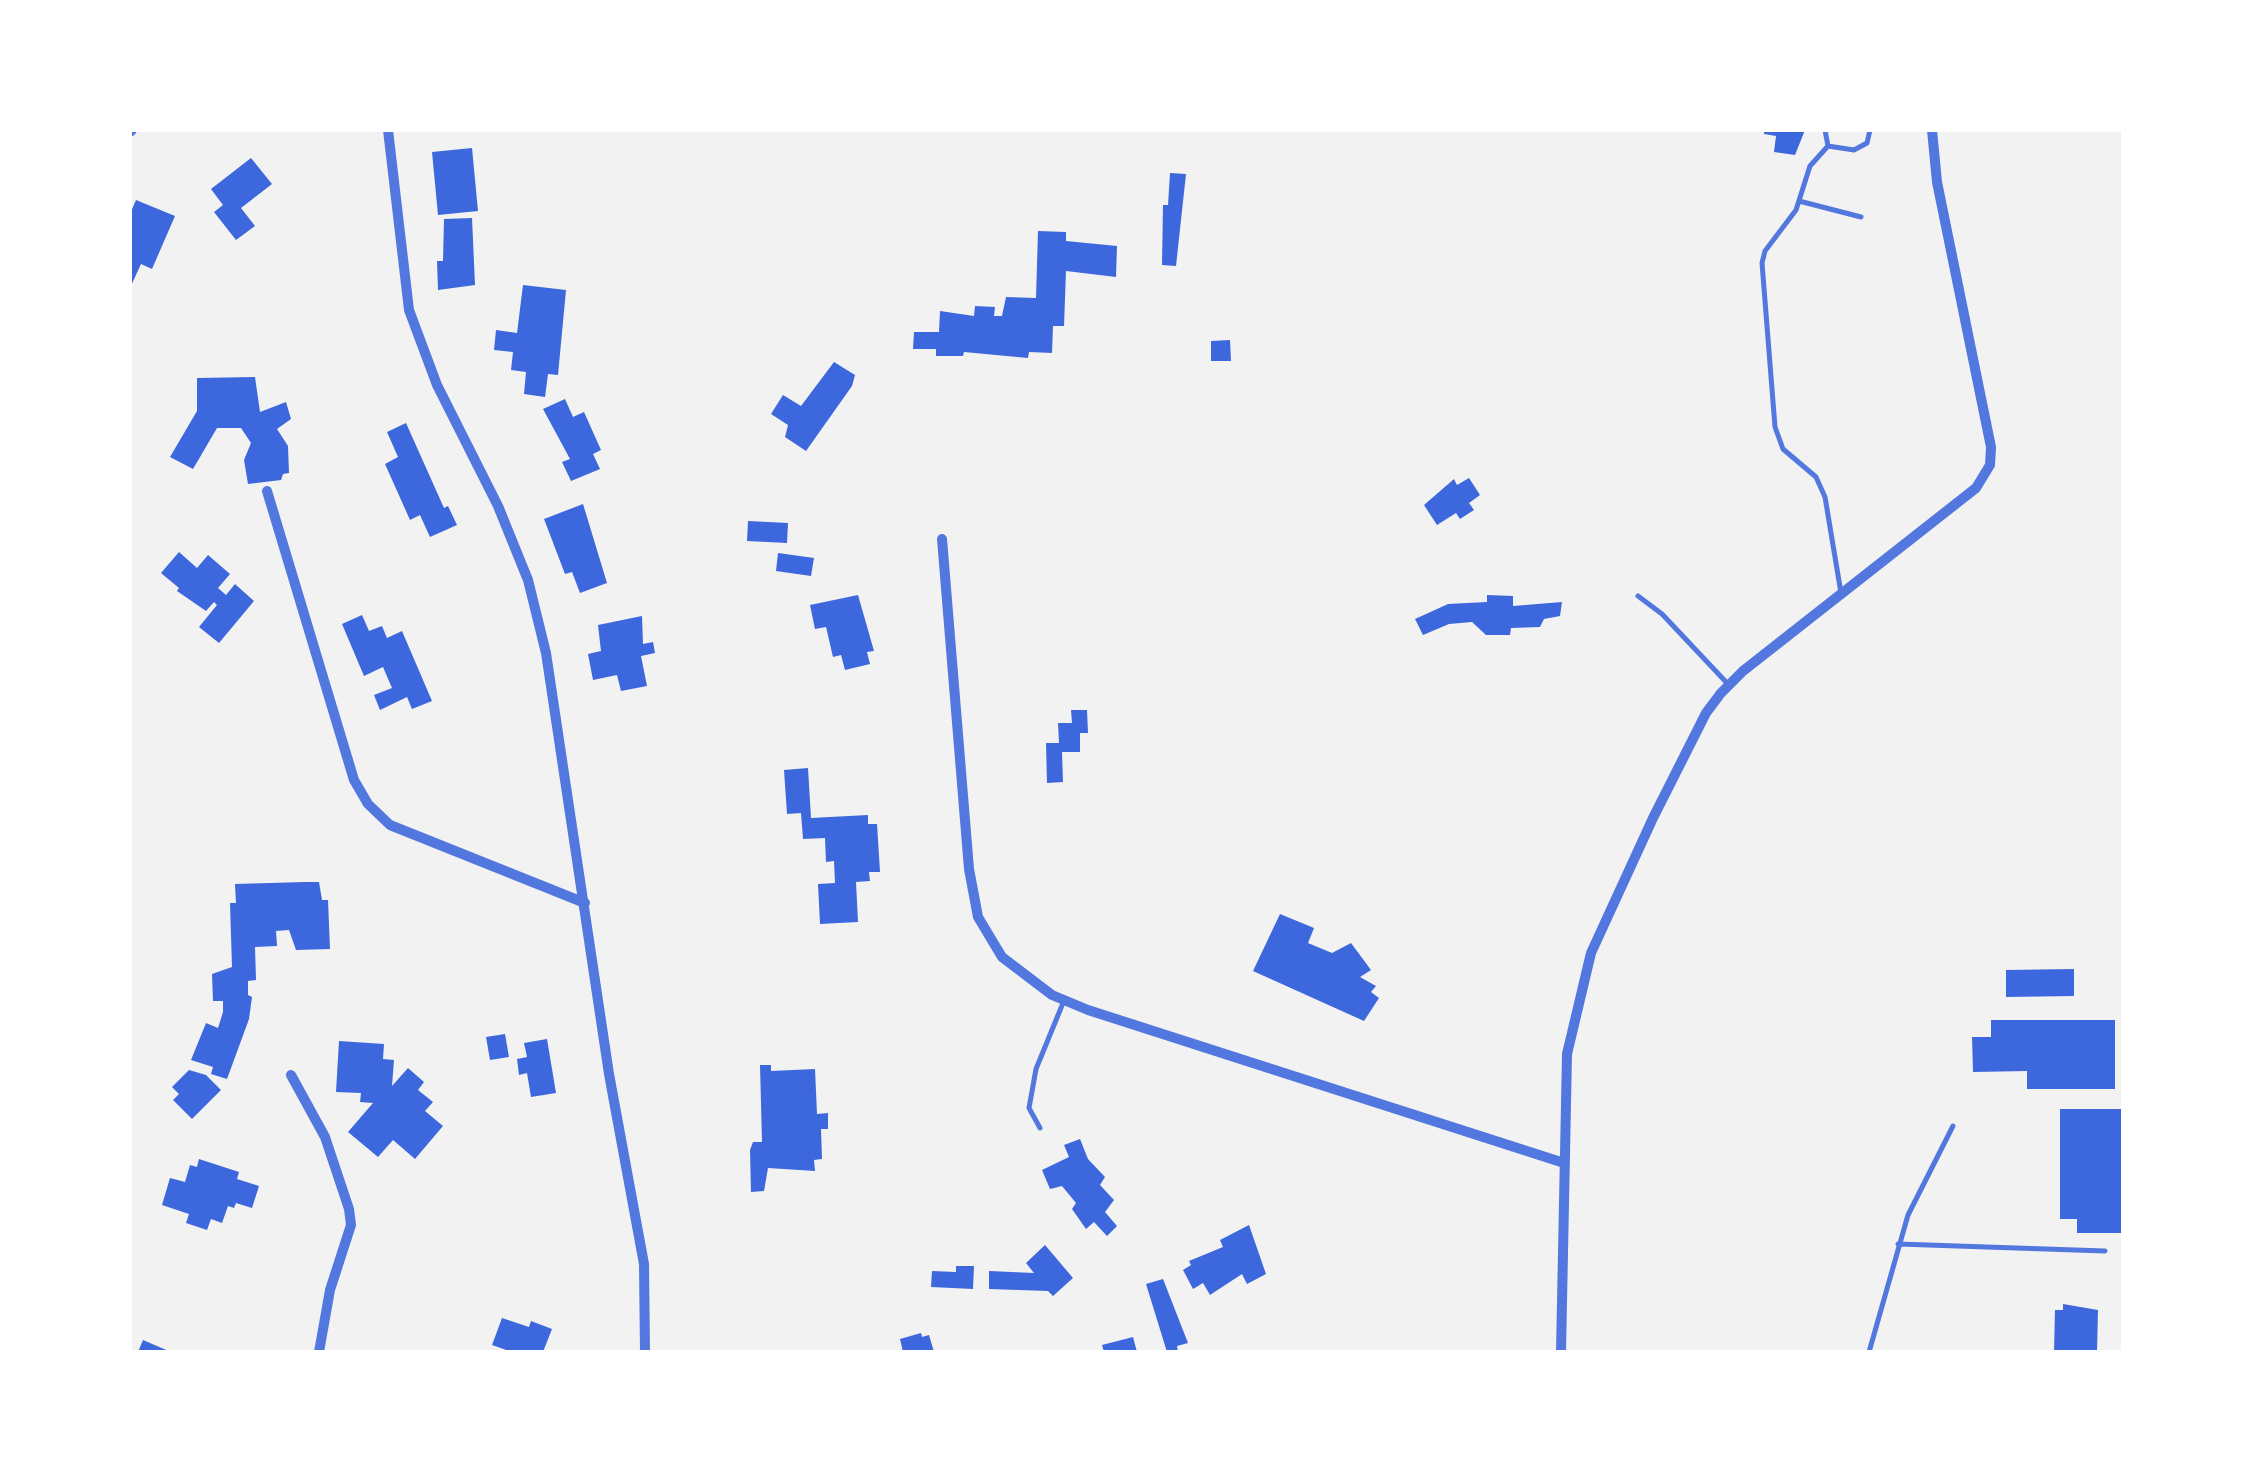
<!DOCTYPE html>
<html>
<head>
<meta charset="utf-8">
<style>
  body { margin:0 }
  #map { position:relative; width:2253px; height:1482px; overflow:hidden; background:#f2f2f2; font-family:"Crimson Pro",serif }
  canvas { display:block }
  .frame { position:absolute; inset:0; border:132px solid #fff; pointer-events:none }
</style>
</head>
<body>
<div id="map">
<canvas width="2253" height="1482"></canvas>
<div class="frame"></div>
</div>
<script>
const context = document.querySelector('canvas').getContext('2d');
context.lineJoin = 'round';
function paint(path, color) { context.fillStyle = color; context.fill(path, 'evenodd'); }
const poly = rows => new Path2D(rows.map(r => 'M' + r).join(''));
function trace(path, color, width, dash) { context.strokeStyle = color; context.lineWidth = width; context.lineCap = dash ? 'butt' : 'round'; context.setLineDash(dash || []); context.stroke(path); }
paint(poly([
  [1764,130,1805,130,1795,155,1774,152,1776,136,1764,134],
  [472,148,478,211,438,215,432,152],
  [251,158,272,184,241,208,255,226,236,240,214,212,223,205,211,189],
  [1170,173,1186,174,1176,266,1162,265,1163,205,1168,205],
  [136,200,175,216,152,269,141,264,130,288,130,214],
  [472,218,475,285,438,290,437,261,443,261,444,219],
  [1038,231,1066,232,1066,241,1117,246,1116,277,1066,271,1064,326,1053,326,1052,353,1029,352,1028,358,964,352,963,356,936,356,936,349,913,349,914,332,939,332,940,311,974,316,975,306,995,307,994,316,1002,316,1006,297,1036,298],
  [523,285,566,290,558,375,548,374,545,397,524,394,526,372,511,370,513,352,494,350,496,330,517,333],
  [1230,340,1231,361,1211,361,1211,341],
  [834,362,855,375,852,386,806,451,785,437,788,425,771,414,783,395,801,406],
  [255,377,260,412,286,402,291,419,277,429,288,446,289,473,283,474,281,480,248,484,244,460,251,443,241,428,217,428,193,469,170,457,197,411,197,378],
  [565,399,573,417,584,412,601,450,593,454,600,469,571,481,562,462,570,459,543,409],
  [406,423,444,508,448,506,457,525,430,537,420,515,410,520,385,464,398,457,387,432],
  [1469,478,1480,495,1469,503,1474,510,1460,519,1456,513,1437,525,1424,505,1454,479,1457,485],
  [583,504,607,583,580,593,572,572,565,574,544,519],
  [748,521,788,523,787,543,747,541],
  [179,552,197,568,208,555,230,574,218,588,226,595,235,584,254,601,219,643,199,627,217,605,214,602,206,611,177,591,179,588,161,573],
  [778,553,814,558,811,576,776,571],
  [858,595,874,651,867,652,870,664,845,670,841,655,833,657,826,627,815,629,810,605],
  [1487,595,1513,596,1513,606,1562,602,1560,616,1544,619,1540,627,1511,628,1510,635,1486,635,1472,622,1449,624,1423,635,1415,619,1448,604,1487,602],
  [362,615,369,631,382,626,387,638,402,631,432,701,412,709,407,697,380,710,374,695,392,688,383,667,364,676,342,624],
  [642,616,643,644,653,642,655,653,641,656,647,686,621,691,617,675,593,680,588,654,601,651,598,625],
  [1071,710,1087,710,1088,733,1080,733,1080,752,1062,752,1063,782,1047,783,1046,743,1059,743,1058,723,1072,723],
  [808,768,811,818,868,815,868,824,877,824,880,872,869,872,870,881,856,882,858,922,820,924,818,884,835,883,834,861,826,862,825,838,803,839,801,813,787,814,784,770],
  [305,882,319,882,322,900,328,900,330,949,296,950,289,930,276,931,277,946,255,947,256,980,248,981,248,995,252,997,249,1019,227,1079,211,1074,213,1067,191,1060,206,1023,218,1028,223,1012,223,1001,213,1001,212,974,232,967,230,903,236,903,235,884],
  [1280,914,1314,928,1308,943,1332,953,1351,943,1371,970,1360,977,1376,986,1371,992,1379,998,1364,1021,1253,971],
  [2074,969,2074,996,2006,997,2006,970],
  [1991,1020,2115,1020,2115,1089,2027,1089,2027,1071,1973,1072,1972,1037,1991,1037],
  [505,1034,509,1057,490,1060,486,1037],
  [547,1039,556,1093,531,1097,527,1073,519,1075,517,1059,527,1057,524,1043],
  [339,1041,384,1044,383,1059,394,1060,392,1086,408,1068,424,1082,418,1090,433,1102,425,1111,443,1126,415,1159,393,1140,378,1157,348,1132,373,1103,360,1102,361,1093,336,1092],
  [760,1065,771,1065,771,1071,815,1069,817,1114,828,1113,828,1129,821,1129,822,1159,814,1160,815,1171,768,1168,764,1191,751,1192,750,1150,753,1142,762,1142],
  [189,1070,206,1075,221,1090,192,1119,173,1100,179,1094,172,1087],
  [2060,1109,2123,1109,2123,1233,2077,1233,2077,1219,2060,1219],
  [1080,1139,1088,1159,1105,1177,1100,1185,1114,1200,1105,1212,1117,1226,1107,1236,1094,1222,1086,1229,1072,1209,1076,1203,1062,1186,1050,1189,1042,1170,1069,1157,1064,1145],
  [199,1159,239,1172,237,1179,259,1186,252,1208,236,1203,234,1208,228,1206,222,1223,211,1219,207,1230,186,1223,189,1214,162,1205,170,1178,185,1182,190,1165,197,1167],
  [1249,1225,1266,1274,1247,1284,1242,1274,1210,1295,1203,1283,1193,1289,1183,1270,1191,1265,1189,1261,1223,1247,1220,1240],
  [1045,1245,1073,1278,1053,1296,1048,1291,989,1289,989,1271,1034,1273,1026,1263],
  [956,1266,974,1266,973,1289,931,1287,932,1271,956,1272],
  [1163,1279,1188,1343,1177,1346,1178,1352,1167,1352,1146,1284],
  [2063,1304,2098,1310,2097,1352,2054,1352,2055,1310,2063,1310],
  [502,1318,529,1327,531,1321,552,1329,543,1352,512,1352,492,1345],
  [921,1333,922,1337,929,1335,934,1352,903,1352,900,1339],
  [1133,1337,1137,1352,1104,1352,1102,1345],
  [143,1340,171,1352,138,1352]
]), '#3d67dc');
trace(poly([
  [1825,130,1828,146],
  [1828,146,1810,166,1796,210,1765,251,1762,263,1775,427,1783,449,1816,477,1825,497,1841,593],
  [1828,146,1854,150,1867,143,1870,130],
  [1799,201,1861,217],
  [1638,596,1662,614,1727,683],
  [1040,1128,1029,1108,1036,1069,1063,1003],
  [1898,1244,2105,1251],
  [1869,1352,1908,1215,1953,1126]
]), '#5277de', 5);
trace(poly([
  [388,130,409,310,437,385,498,506,528,580,546,653,609,1074,644,1264,645,1352],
  [130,132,132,130],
  [267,491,354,780,368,804,390,825,585,903],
  [942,539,969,869,978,917,1002,957,1052,995,1088,1010,1561,1162],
  [291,1075,325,1137,349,1209,351,1225,330,1290,319,1352],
  [1561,1352,1567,1054,1591,953,1653,818,1706,713,1721,693,1743,671,1976,488,1990,465,1991,447,1937,182,1932,130]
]), '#5277de', 10);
</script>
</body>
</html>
